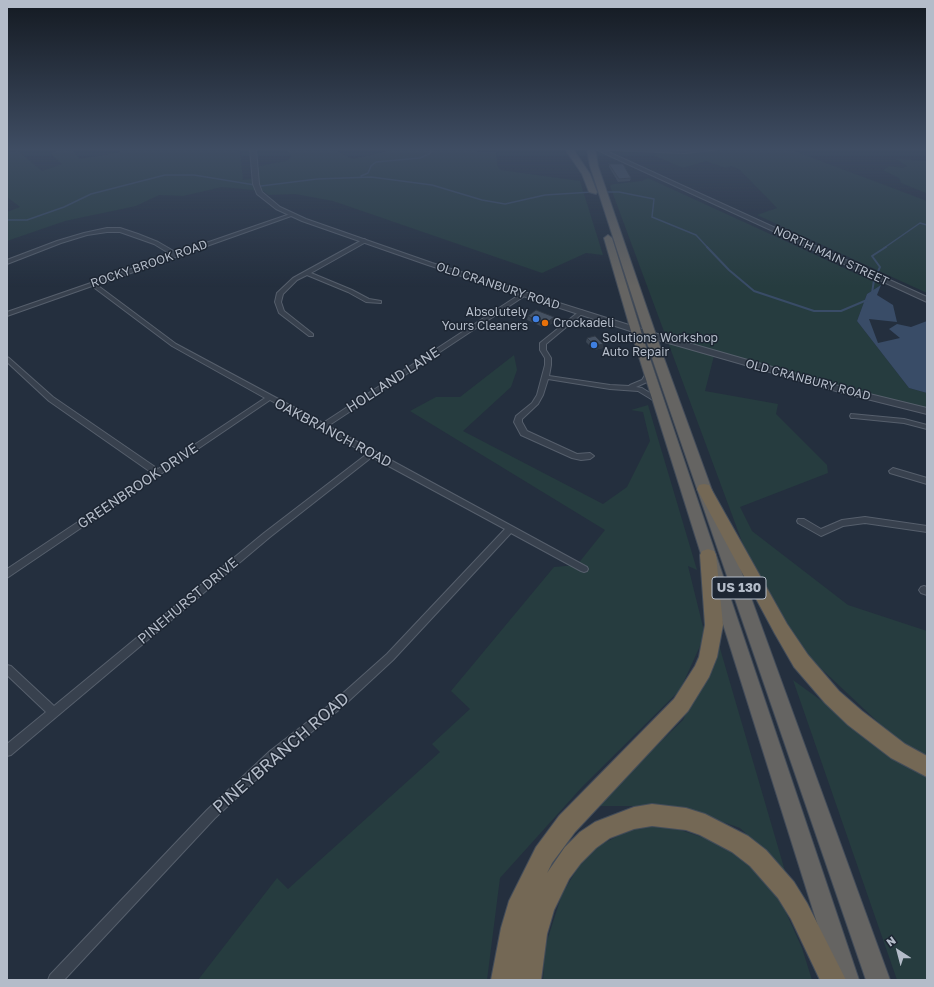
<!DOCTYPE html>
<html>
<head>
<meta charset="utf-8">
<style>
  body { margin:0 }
  #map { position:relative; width:934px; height:987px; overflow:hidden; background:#242f3e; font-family:"Golos Text",sans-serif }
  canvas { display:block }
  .frame { position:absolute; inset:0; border:8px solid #b4bcc9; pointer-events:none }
  .north { position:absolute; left:878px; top:931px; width:40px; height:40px; -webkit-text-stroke:3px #1d2633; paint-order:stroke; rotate:324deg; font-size:11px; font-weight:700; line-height:16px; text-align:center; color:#b4bcc9 }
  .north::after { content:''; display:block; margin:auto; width:14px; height:18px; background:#b4bcc9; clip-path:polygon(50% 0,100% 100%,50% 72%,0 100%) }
</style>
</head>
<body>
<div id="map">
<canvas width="934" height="987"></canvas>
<div class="frame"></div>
<div class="north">N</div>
</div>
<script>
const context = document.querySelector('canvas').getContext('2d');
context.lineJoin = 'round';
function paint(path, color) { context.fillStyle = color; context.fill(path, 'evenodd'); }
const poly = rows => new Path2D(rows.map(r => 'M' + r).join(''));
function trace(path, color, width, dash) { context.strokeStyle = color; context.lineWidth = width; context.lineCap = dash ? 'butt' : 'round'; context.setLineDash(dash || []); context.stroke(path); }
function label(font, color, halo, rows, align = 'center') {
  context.font = font + ' "Golos Text",sans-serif'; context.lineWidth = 3; context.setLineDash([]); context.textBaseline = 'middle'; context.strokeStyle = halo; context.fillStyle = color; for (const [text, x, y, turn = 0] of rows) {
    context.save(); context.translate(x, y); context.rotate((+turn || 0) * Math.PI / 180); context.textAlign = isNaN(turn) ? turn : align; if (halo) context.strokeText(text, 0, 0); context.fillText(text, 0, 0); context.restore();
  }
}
paint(poly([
  [62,149,71,149,80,159,120,152,119,149,240,149,243,180,259,178,255,167,286,161,292,157,286,149,334,149,350,158,354,159,395,149,478,149,477,152,496,152,498,167,501,170,580,181,603,255,586,253,542,273,333,201,295,194,269,195,263,191,222,187,183,196,159,195,136,206,65,221,7,241,7,212,20,207,7,197,7,152,18,151,42,171,62,164,50,153],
  [645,149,789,149,927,201,927,293,757,215,777,208,740,170,731,166,725,168,706,161,683,168,655,156,656,152,646,151],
  [896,159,927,161,927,198,926,193,901,183,899,178,883,170,889,166,902,168,907,166],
  [648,178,881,285,867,294,857,321,909,388,927,393,927,409,715,352,705,391,778,404,776,414,827,465,828,473,740,507,752,531,848,605,927,631,927,755,897,740,812,660,764,601,610,186,614,184,642,181],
  [514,355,517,370,511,387,463,431,603,504,627,487,650,441,643,412,631,410,648,405,697,570,688,566,705,635,680,690,582,787,500,878,487,980,198,980,277,878,288,889,440,752,432,744,470,709,451,691,554,567,577,565,605,530,410,411,436,397,460,397],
  [719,645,785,871,740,828,677,806,595,806,683,720],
  [793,680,918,771,927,775,927,980,897,980],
  [650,820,720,843,771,879,802,948,812,980,543,980,545,947,562,894,588,851]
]), '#263c3f');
paint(poly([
  [881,285,877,295,893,305,897,322,869,319,878,343,900,338,889,329,897,324,911,327,927,321,927,393,909,388,857,321,867,294]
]), '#394c67');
trace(poly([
  [361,176,368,173,371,166,376,162,420,158,429,154,432,149],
  [605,192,619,192,654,199,652,217,696,235,708,248],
  [7,220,27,220,64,207,91,194,165,175,194,175,261,186,317,179,371,177,432,185,482,200,505,204,545,195,592,192],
  [884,248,920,223,927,225]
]), '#394c67', 1.5);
trace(poly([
  [707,247,729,270,754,291,814,311,841,311,867,300],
  [872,293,874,280,880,267,872,256,886,247]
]), '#394c67', 2);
const minor = poly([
  [606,149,685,151,720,149,685,153,608,150,606,149],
  [290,214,294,215,97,285,176,344,323,423,522,293,526,293,526,295,328,426,587,567,588,569,587,571,584,572,581,571,511,533,393,660,340,709,278,759,215,818,64,980,48,980,50,975,207,810,270,751,332,703,387,654,505,529,372,457,270,537,11,755,7,756,7,744,46,712,7,675,7,665,11,666,54,706,264,533,367,454,270,400,7,578,7,569,152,473,49,401,7,362,7,357,9,358,53,397,158,469,265,398,172,346,92,286,7,316,7,312,172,255,154,244,120,232,107,232,87,235,61,243,7,264,7,260,57,241,84,233,107,228,120,228,138,234,158,242,177,253,290,214],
  [364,239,366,240,366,242,311,273,352,290,369,299,381,301,381,303,366,302,348,292,307,275,297,280,283,294,281,302,284,311,313,334,313,336,309,336,279,313,275,302,277,293,293,278,364,239],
  [581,310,583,311,583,313,546,344,546,350,551,358,551,365,549,376,610,385,629,386,630,385,642,380,647,372,649,371,652,373,647,382,636,387,642,388,661,400,660,402,656,402,638,391,610,389,548,379,543,395,538,404,522,419,522,422,527,431,577,454,590,453,594,456,590,459,581,460,572,458,521,435,514,422,516,416,532,403,537,395,545,365,545,358,540,350,540,343,581,310],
  [851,414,904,419,927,425,927,429,904,423,854,418,851,418,850,416,851,414],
  [893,468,927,478,927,484,890,473,889,471,893,468],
  [865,517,927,526,927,532,865,523,843,526,821,536,798,523,797,521,798,519,804,519,821,529,842,520,865,517],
  [924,586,927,587,927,595,921,593,919,590,921,587,924,586]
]);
const tertiary = poly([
  [250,149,256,149,259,184,262,192,280,207,306,219,432,263,664,336,849,389,927,408,927,414,843,393,658,340,428,265,302,221,276,209,257,194,253,184,250,149],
  [595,149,602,149,927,297,927,302,595,149]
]);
const trunk = poly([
  [565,149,573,149,590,174,597,192,596,194,589,192,582,174,565,149],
  [587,149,595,149,598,166,665,361,890,980,866,980,653,361,590,166,587,149],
  [608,235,612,238,643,338,859,980,835,980,633,338,604,238,608,235]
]);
const motorway = poly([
  [704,484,709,485,787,624,808,655,839,691,862,711,905,744,927,756,927,777,891,758,848,725,825,703,794,667,775,634,697,489,699,485,704,484],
  [708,549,714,551,716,555,723,625,717,657,709,677,688,711,575,832,552,863,547,873,565,847,580,832,595,822,634,807,652,804,686,808,705,814,748,836,766,850,794,882,807,903,846,980,820,980,791,919,778,898,750,866,732,852,700,835,686,830,652,826,634,829,610,838,596,848,581,863,569,879,554,910,547,934,541,980,491,980,501,928,509,901,536,847,559,816,674,699,695,666,699,657,705,625,700,555,702,551,708,549]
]);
trace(minor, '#565f6c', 2);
trace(tertiary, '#565f6c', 2);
trace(trunk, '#434c59', 2);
trace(motorway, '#434c59', 2);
paint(minor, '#38414e');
paint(tertiary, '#38414e');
paint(trunk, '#656462');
paint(motorway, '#746855');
paint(poly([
  [609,164,631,178,630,181,618,182,609,167],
  [528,316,554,322,545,328,527,320],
  [587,338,603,348,594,350,586,342]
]), '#3b4654');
paint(poly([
  [554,317,554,322,545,328,545,324],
  [603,344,603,348,594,350,595,346]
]), '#303945');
const building = poly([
  [609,164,623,164,631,178,619,179,609,164],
  [536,310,554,317,545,324,528,316,536,310],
  [595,336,603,344,595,346,587,338,595,336]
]);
paint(building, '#455162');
trace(building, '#303945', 1);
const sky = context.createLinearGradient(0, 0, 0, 287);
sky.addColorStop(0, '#141a22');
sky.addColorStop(0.52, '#3f4d63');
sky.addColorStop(1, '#3f4d6300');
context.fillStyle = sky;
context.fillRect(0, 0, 934, 287);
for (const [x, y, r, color] of [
  [536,319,4,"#3f7fe0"],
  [545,323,4,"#e8710a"],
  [594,345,4,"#3f7fe0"]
]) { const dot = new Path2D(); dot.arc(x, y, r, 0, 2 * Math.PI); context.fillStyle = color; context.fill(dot); trace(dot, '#1d2633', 1.5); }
label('12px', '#b4bcc9', '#1d2633', [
  ["NORTH MAIN STREET",831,256,25],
  ["ROCKY BROOK ROAD",149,264,-19],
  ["OLD CRANBURY ROAD",498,286,18],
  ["OLD CRANBURY ROAD",808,380,15]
]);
label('12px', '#b4bcc9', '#1d2633', [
  ["Absolutely",528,312,"right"],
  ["Yours Cleaners",528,326,"right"],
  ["Crockadeli",553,323],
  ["Solutions Workshop",602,338],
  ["Auto Repair",602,352]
], 'left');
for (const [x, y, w] of [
  [739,588,54]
]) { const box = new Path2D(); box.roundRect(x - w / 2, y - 11, w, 22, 3); context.fillStyle = '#1d2633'; context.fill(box); trace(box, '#b4bcc9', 1); }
label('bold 13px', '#b4bcc9', null, [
  ["US 130",739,588]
]);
label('14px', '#b4bcc9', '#1d2633', [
  ["HOLLAND LANE",393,380,-33],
  ["OAKBRANCH ROAD",333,433,28],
  ["GREENBROOK DRIVE",138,486,-34],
  ["PINEHURST DRIVE",188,601,-40]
]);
label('17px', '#b4bcc9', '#1d2633', [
  ["PINEYBRANCH ROAD",281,753,-41]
]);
</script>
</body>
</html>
